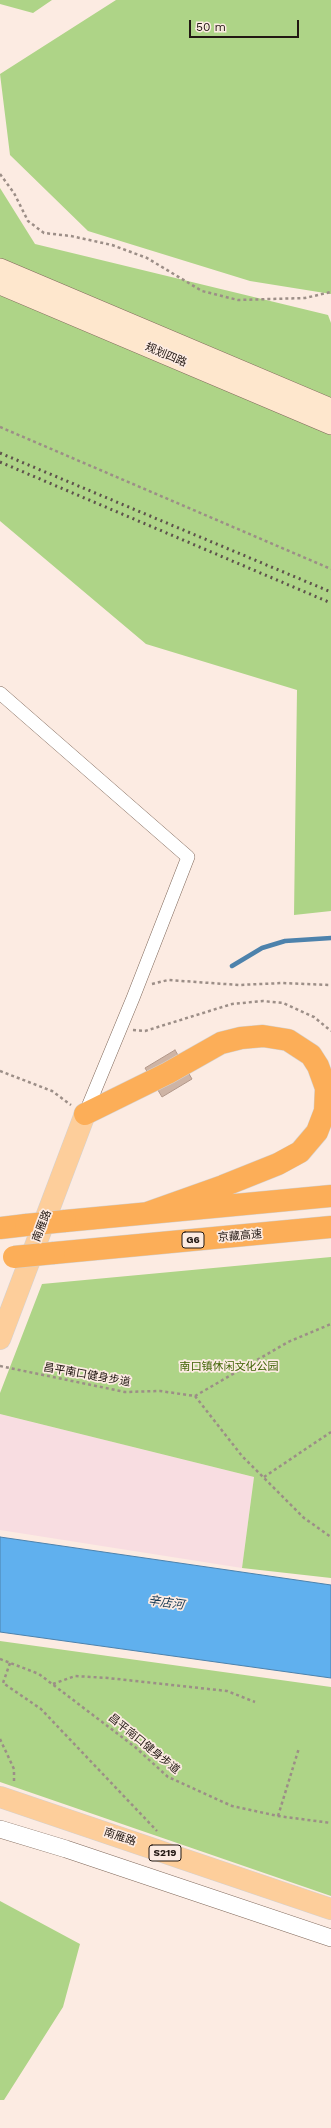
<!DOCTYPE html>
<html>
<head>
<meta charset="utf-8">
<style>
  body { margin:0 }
  #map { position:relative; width:331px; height:2128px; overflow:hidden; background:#fcebe2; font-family:"Work Sans",sans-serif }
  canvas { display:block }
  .scale { position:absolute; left:189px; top:20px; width:110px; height:18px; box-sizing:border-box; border:2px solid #221813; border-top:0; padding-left:5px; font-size:12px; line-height:14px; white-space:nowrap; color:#221813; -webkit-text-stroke:3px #fcebe2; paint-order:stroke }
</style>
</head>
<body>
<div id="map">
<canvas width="331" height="2128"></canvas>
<div class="scale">50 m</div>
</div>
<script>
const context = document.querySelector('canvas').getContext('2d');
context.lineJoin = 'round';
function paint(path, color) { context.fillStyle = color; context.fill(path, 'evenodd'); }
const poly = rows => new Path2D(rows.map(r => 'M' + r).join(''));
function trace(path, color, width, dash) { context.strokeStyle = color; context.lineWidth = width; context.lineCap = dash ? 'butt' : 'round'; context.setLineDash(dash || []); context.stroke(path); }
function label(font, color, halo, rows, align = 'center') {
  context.font = font + ' "Work Sans","Noto Sans SC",sans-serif'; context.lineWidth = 3.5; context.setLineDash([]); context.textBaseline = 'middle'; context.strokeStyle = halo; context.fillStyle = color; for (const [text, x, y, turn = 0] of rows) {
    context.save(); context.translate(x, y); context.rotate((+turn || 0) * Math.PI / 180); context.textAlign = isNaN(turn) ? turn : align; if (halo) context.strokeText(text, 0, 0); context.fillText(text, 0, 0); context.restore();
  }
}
paint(poly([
  [0,1414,254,1477,242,1568,0,1530]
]), '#f8dde1');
paint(poly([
  [0,0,52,0,33,13,0,4],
  [116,0,331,0,331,294,250,281,88,231,10,155,0,74],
  [0,188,35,244,328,315,331,323,331,911,294,915,297,690,146,644,0,521],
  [331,1257,331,1578,242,1568,254,1477,0,1414,0,1393,42,1284],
  [0,1641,331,1687,331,1896,0,1782],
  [0,1901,80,1944,63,2007,4,2100,0,2100]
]), '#aed487');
const water = poly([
  [0,1537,331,1585,331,1678,0,1632,0,1537]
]);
paint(water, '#60b0ee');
trace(water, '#4d82ac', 1);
trace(poly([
  [232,966,262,948,285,941,331,938]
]), '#4d82ac', 4.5);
const building = poly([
  [175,1050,192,1079,162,1097,145,1068,175,1050]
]);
paint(building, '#ceb4a5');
trace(building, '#b2988a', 1);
const minor = poly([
  [0,693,188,857,133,998,85,1114]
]);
const tertiary = poly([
  [0,1829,66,1849,331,1938]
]);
const secondary = poly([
  [0,268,331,408],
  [0,285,331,425]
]);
const primary = poly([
  [0,1339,85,1114],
  [0,1797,331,1909]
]);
const motorway = poly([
  [85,1114,168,1073,221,1043,241,1038,263,1036,288,1040,311,1055,318,1066,326,1088,325,1111,317,1132,300,1152,278,1164,223,1186,147,1213],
  [65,1221,331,1196],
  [0,1228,26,1225],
  [54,1253,331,1227]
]);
trace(minor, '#80695b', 14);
trace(tertiary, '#80695b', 18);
trace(secondary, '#80695b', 20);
trace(primary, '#d3d1d0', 22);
trace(motorway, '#d3d1d0', 23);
trace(poly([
  [0,174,14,193,28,221,44,233,71,236,112,245,147,258,202,291,238,300,305,298,331,292],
  [0,427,331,569],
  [152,984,168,980,239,985,283,983,331,985],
  [133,1030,145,1031,232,1004,263,1001,283,1003,314,1017,331,1031],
  [0,1071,52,1091,71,1105],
  [0,1366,125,1392,160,1391,195,1396,288,1342,331,1324],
  [195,1396,242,1456,304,1518,331,1537],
  [264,1477,331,1432],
  [0,1659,39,1674,135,1747,168,1777,232,1806,278,1816,331,1823],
  [10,1663,3,1683,41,1709,157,1831],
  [53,1684,75,1676,108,1678,227,1691,255,1702],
  [0,1739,14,1769,14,1784],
  [278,1816,299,1748]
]), '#9c8e87', 2.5, [3, 3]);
trace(minor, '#fff', 13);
trace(tertiary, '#fff', 17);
trace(secondary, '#fee7cd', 19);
trace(primary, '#fdce9b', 21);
trace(motorway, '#fcae58', 22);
trace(poly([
  [0,453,331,592],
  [0,462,331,603]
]), '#5e524c', 3, [2, 4]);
const motorwayBridge = poly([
  [26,1225,65,1221],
  [14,1257,54,1253]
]);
trace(motorwayBridge, '#d3d1d0', 23, []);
trace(motorwayBridge, '#fcae58', 22);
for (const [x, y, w] of [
  [193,1240,22],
  [165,1853,32]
]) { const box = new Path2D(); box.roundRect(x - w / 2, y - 8, w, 16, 3); context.fillStyle = '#fcebe2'; context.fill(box); trace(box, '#221813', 1); }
label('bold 10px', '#221813', null, [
  ["G6",193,1240],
  ["S219",165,1853]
]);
label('11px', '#221813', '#fcebe2', [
  ["规划四路",166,355,23],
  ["南雁路",42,1226,-69],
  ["京藏高速",240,1236,-5],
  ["昌平南口健身步道",87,1375,10],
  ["昌平南口健身步道",144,1744,39],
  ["南雁路",120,1837,19]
]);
label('11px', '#3f6304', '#fcebe2', [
  ["南口镇休闲文化公园",229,1367]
]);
label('italic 12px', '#183a54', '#fcebe2', [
  ["辛店河",166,1603,8]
]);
</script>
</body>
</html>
